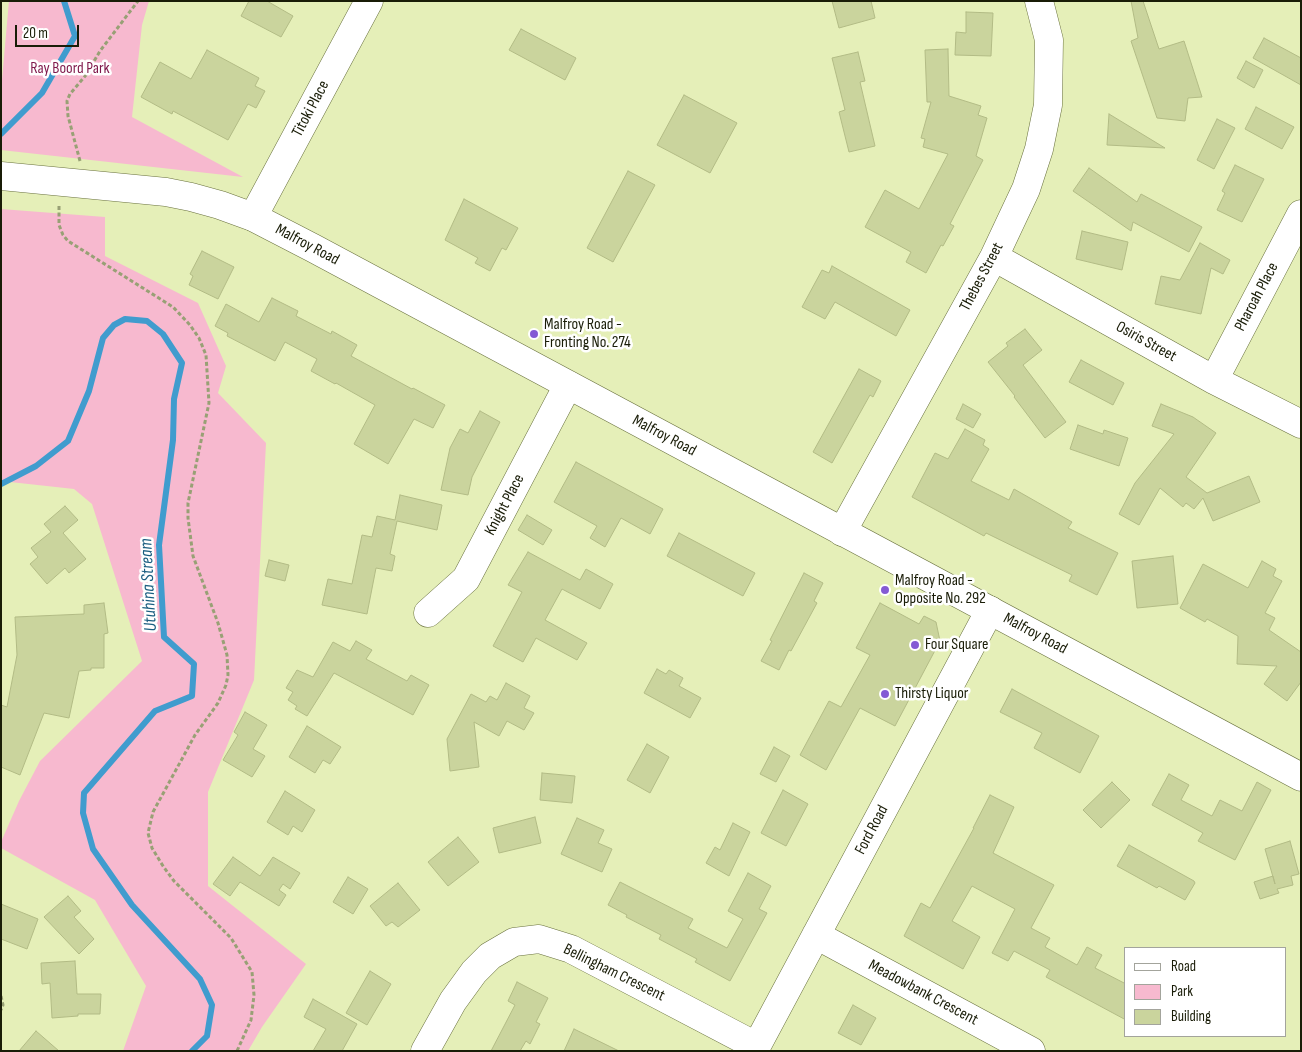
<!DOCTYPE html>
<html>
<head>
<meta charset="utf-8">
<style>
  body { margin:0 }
  #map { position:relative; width:1302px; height:1052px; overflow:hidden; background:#e5efb8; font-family:"Sofia Sans Condensed",sans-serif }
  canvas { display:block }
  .frame { position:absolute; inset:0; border:2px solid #191c07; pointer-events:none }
  .legend { position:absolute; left:1124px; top:947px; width:162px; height:90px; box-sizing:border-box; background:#fff; border:1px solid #a3a49c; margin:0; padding:6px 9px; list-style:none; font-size:15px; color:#191c07 }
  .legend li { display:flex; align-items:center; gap:10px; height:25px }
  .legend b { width:25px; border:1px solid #a3a49c }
  .scale { position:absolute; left:15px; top:25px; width:64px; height:22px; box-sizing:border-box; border:2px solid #191c07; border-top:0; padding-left:6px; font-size:15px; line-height:18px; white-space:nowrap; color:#191c07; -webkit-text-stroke:4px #fff; paint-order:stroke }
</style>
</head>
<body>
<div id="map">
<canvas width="1302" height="1052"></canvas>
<div class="frame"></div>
<ul class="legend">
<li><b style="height:6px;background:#fff"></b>Road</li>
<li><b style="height:14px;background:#f7b9cf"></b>Park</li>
<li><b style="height:14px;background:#cad49d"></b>Building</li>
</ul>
<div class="scale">20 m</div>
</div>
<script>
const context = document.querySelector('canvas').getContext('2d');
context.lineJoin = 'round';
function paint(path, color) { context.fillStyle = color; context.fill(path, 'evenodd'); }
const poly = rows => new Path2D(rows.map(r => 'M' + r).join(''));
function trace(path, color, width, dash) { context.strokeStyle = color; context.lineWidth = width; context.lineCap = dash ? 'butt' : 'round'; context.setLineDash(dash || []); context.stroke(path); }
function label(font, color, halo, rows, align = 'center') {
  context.font = font + ' "Sofia Sans Condensed",sans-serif'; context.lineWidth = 5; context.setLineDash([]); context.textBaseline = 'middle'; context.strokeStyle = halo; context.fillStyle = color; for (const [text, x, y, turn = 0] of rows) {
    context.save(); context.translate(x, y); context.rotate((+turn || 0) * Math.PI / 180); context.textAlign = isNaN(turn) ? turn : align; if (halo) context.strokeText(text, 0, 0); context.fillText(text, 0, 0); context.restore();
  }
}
paint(poly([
  [9,1,149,1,142,25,132,117,243,177,1,150,1,91],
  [1,209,105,217,105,256,198,303,226,366,218,393,266,443,254,680,208,792,208,886,306,964,262,1027,248,1051,123,1051,146,986,95,900,1,848,1,842,19,801,40,761,142,661,92,504,74,489,1,481]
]), '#f7b9cf');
trace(poly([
  [1,134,42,93,75,36,64,1],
  [1,484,36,466,68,441,89,391,103,338,114,325,125,319,147,321,163,334,182,363,174,399,173,440,159,545,164,637,194,664,192,696,155,711,84,793,83,813,93,849,132,905,200,979,212,1005,207,1036,192,1051]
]), '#409cce', 6);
const building = poly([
  [249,1,267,1,293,16,281,37,241,16,249,1],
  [832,1,871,1,875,18,839,28,832,1],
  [1131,1,1143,1,1159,49,1184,41,1202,97,1188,98,1185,121,1157,118,1131,41,1138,38,1131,1],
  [966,12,993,13,991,56,955,55,956,32,966,33,966,12],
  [521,29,576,58,565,80,509,50,521,29],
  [1264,38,1301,58,1301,85,1253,58,1264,38],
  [948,49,949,96,981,106,978,115,987,118,976,156,983,160,950,224,954,226,943,246,941,245,926,273,906,262,911,252,865,227,885,190,919,209,948,154,923,147,925,139,921,138,931,102,927,102,925,50,948,49],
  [207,50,259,78,255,86,265,91,256,108,248,104,228,140,173,111,172,114,141,97,160,62,191,79,207,50],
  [858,52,865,81,860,82,875,146,849,152,839,112,845,110,832,58,858,52],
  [1246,61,1263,70,1254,88,1237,78,1246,61],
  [684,95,737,123,710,173,657,145,684,95],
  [1256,107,1294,127,1282,149,1245,129,1256,107],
  [1109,114,1165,148,1107,145,1109,114],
  [1217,119,1235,128,1214,169,1197,160,1217,119],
  [1235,165,1264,179,1242,222,1217,210,1225,193,1222,191,1235,165],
  [1089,168,1137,202,1141,194,1202,227,1189,252,1133,222,1131,231,1073,191,1089,168],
  [628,171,655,185,613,262,587,248,628,171],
  [464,199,518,228,506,250,502,248,490,271,475,263,478,258,445,240,464,199],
  [1082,231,1128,242,1122,270,1076,259,1082,231],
  [1200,243,1230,260,1223,274,1211,268,1201,314,1155,304,1161,276,1180,280,1200,243],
  [202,251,234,267,218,299,189,285,193,276,190,274,202,251],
  [832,266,910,310,896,336,835,302,825,319,802,307,822,270,829,273,832,266],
  [272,298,298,311,296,316,331,334,332,331,357,345,351,356,412,389,413,388,445,405,433,428,414,419,388,464,354,444,375,405,336,383,335,384,311,371,317,359,285,342,275,361,227,336,228,333,215,326,226,304,259,322,272,298],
  [1025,329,1042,350,1023,365,1066,422,1045,438,1014,397,1015,396,988,362,1008,346,1006,343,1025,329],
  [1081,360,1124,383,1113,405,1069,382,1081,360],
  [859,369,881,381,873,397,870,395,832,463,813,452,859,369],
  [963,404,981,414,973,428,956,419,963,404],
  [1161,404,1193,417,1216,433,1186,477,1207,493,1249,476,1260,502,1213,521,1203,498,1194,509,1186,503,1183,507,1160,488,1139,525,1119,514,1135,483,1174,434,1152,426,1161,404],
  [480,411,500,422,472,477,468,495,441,490,450,448,460,429,468,433,480,411],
  [1078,425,1103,434,1104,430,1128,438,1119,466,1070,449,1078,425],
  [965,429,985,440,983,445,989,449,971,481,1009,500,1014,489,1072,522,1068,528,1118,553,1097,595,1069,581,1072,575,986,533,984,536,912,497,935,453,948,459,965,429],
  [576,462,663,509,650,534,621,518,605,547,590,538,597,526,554,502,576,462],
  [400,495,442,505,437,530,397,521,390,554,395,556,392,571,376,568,367,614,322,605,328,579,352,584,362,535,372,537,377,516,395,520,400,495],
  [65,506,78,520,63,533,86,559,69,573,65,568,47,584,30,564,38,557,31,548,51,532,44,524,65,506],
  [527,515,552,530,543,545,518,530,527,515],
  [679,533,755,573,743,596,667,556,679,533],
  [528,552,580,580,586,569,613,584,600,609,562,589,545,620,587,643,577,660,536,638,523,662,493,646,522,592,508,585,528,552],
  [1173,556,1178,604,1137,608,1132,561,1173,556],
  [269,560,289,565,285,581,265,576,269,560],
  [1262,561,1276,569,1273,576,1282,581,1265,613,1275,618,1269,630,1301,652,1301,682,1287,701,1264,684,1277,666,1237,664,1238,636,1207,619,1205,622,1180,608,1203,564,1248,588,1262,561],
  [804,573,823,583,814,601,817,603,791,651,789,650,779,670,761,661,772,641,770,640,804,573],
  [104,603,108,633,104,634,104,668,91,668,91,670,79,671,69,718,44,713,20,775,1,767,1,705,7,707,17,655,15,617,84,614,84,605,104,603],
  [880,603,919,624,924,616,936,622,940,641,895,726,860,708,826,770,800,755,829,701,841,707,870,655,856,648,880,603],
  [356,641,372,650,366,659,407,681,411,675,429,685,413,715,334,673,307,716,295,709,297,706,288,700,293,692,286,688,297,670,313,677,333,642,350,651,356,641],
  [657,669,666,674,669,670,683,678,679,686,701,698,690,718,644,693,657,669],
  [506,683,530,696,524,708,534,713,524,730,507,721,499,736,474,722,479,767,450,771,447,739,471,694,486,702,490,696,497,700,506,683],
  [1012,689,1099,736,1080,773,1034,748,1042,733,1000,712,1012,689],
  [245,712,267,725,253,749,265,756,252,777,223,760,238,735,234,732,245,712],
  [307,726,341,747,330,764,323,760,315,773,289,757,307,726],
  [647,744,669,757,650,793,627,780,647,744],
  [774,747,790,756,776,782,760,774,774,747],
  [542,773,575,776,572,803,540,800,542,773],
  [1169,774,1189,785,1181,800,1212,816,1220,800,1242,811,1257,782,1271,790,1235,860,1198,841,1203,833,1152,805,1169,774],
  [1112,782,1130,800,1101,828,1083,810,1112,782],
  [783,790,808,804,786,846,761,833,783,790],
  [285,791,315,810,302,832,293,826,288,835,267,822,285,791],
  [990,795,1014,807,993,853,1054,885,1031,928,1050,938,1045,947,1077,965,1087,947,1102,955,1095,968,1126,984,1126,1020,1046,977,1050,970,1014,951,1008,961,992,953,1015,909,972,886,952,921,980,937,963,969,904,936,921,903,930,908,974,828,973,828,990,795],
  [535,817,541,843,499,853,493,828,535,817],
  [577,818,604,830,598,843,612,849,602,872,561,854,577,818],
  [733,823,750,832,729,876,706,863,715,847,720,850,733,823],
  [458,837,479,862,448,886,428,862,458,837],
  [1290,841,1299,874,1291,876,1293,885,1277,889,1279,893,1260,899,1254,882,1273,876,1275,884,1265,849,1290,841],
  [1129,845,1194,881,1195,883,1185,900,1159,886,1157,888,1117,866,1129,845],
  [233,857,260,876,273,857,300,873,290,889,283,884,279,890,286,895,279,906,240,882,230,896,213,884,233,857],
  [748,873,771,886,759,909,767,913,730,981,695,962,697,959,659,939,661,935,626,917,627,915,608,905,620,882,693,919,688,928,727,948,743,919,728,911,748,873],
  [348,877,368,889,353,914,333,902,348,877],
  [398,883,420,910,398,927,392,922,386,926,370,906,398,883],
  [68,896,81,911,74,917,94,939,79,954,44,917,68,896],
  [1,904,38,919,27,949,1,939,1,904],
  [75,961,77,994,101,994,100,1014,78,1014,78,1016,52,1018,50,983,42,984,41,963,75,961],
  [370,971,391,984,367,1025,346,1013,370,971],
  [517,982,548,998,536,1022,540,1024,530,1044,526,1041,520,1051,491,1051,515,1005,508,1001,517,982],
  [313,999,357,1024,342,1051,313,1051,326,1029,304,1017,313,999],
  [853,1005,876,1018,861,1045,838,1033,853,1005],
  [574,1029,619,1051,564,1051,574,1029],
  [36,1031,59,1051,19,1051,36,1031]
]);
paint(building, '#cad49d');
trace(building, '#b2bb85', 1);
const minor = poly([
  [253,217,369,1],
  [994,257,1214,380,1301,424],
  [1214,380,1301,214],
  [842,532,994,257,1026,189,1039,149,1048,105,1049,40,1039,1],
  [428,613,466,579,568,385],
  [816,935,1031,1051],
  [425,1051,453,1001,474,972,490,956,514,942,539,939,571,949,756,1046],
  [754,1051,990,610]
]);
const major = poly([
  [1,176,166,192,191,197,220,205,253,217,313,248,1301,777]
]);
trace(minor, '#69713e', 29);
trace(major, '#69713e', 29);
trace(poly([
  [80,161,68,116,67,101,70,94,86,75,100,51,138,1],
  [59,206,59,225,63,235,68,241,173,307,190,325,199,338,206,355,209,403,188,503,188,518,193,556,218,623,227,655,228,675,226,685,218,703,195,735,153,812,148,833,152,848,163,866,174,881,231,938,252,972,254,995,251,1020,237,1051],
  [1,996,3,1005,1,1010]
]), '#98a075', 3, [4, 2.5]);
trace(minor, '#fff', 28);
trace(major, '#fff', 28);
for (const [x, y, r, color] of [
  [534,334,5,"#845ad4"],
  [885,590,5,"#845ad4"],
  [915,645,5,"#845ad4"],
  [885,694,5,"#845ad4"]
]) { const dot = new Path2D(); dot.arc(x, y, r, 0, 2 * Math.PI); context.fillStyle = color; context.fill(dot); trace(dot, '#fff', 2); }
label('16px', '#7f184b', '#fff', [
  ["Ray Boord Park",70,69]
]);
label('16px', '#191c07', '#fff', [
  ["Titoki Place",311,109,-62],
  ["Malfroy Road",307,245,28],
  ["Thebes Street",982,277,-62],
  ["Pharoah Place",1257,297,-62],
  ["Osiris Street",1146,342,29],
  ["Malfroy Road",664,436,28],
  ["Knight Place",505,505,-62],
  ["Malfroy Road",1035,634,28],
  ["Ford Road",872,830,-62],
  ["Bellingham Crescent",614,973,26],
  ["Meadowbank Crescent",923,993,28]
]);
label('16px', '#191c07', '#fff', [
  ["Malfroy Road -",544,325],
  ["Fronting No. 274",544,343],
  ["Malfroy Road -",895,581],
  ["Opposite No. 292",895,599],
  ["Four Square",925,645],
  ["Thirsty Liquor",895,694]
], 'left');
label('italic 18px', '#1b5e81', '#fff', [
  ["Utuhina Stream",149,585,-93]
]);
</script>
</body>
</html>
